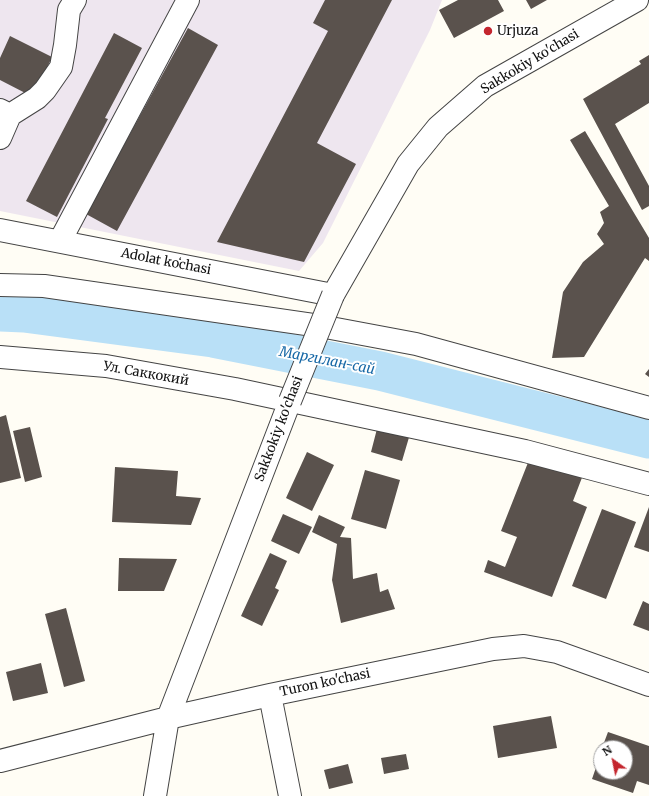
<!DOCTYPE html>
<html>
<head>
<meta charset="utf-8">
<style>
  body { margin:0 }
  #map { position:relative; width:649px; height:796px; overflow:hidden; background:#fffdf5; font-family:Merriweather,serif }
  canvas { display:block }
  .north { position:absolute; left:593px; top:740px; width:40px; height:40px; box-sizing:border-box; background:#fff; border:1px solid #a0a0a0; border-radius:50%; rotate:327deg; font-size:11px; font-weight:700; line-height:16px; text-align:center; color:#111 }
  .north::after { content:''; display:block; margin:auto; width:14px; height:18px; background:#c4262e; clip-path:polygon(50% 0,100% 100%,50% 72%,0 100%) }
</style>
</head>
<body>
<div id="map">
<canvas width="649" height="796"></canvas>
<div class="north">N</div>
</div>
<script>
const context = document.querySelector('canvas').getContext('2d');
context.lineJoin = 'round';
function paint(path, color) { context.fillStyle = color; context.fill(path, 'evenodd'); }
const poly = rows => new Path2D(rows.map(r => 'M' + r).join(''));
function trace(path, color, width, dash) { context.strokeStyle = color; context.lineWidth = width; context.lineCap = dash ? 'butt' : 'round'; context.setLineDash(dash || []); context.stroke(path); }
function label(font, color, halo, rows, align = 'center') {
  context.font = font + ' Merriweather,serif'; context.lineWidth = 4; context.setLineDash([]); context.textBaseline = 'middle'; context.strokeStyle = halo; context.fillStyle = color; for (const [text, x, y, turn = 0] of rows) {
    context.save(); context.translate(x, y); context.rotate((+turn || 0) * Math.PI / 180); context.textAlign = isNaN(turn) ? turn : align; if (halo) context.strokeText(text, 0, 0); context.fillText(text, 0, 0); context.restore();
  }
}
paint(poly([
  [0,0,442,0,430,30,323,243,299,271,0,211]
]), '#eee6ef');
trace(poly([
  [0,312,24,313,213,338,380,371,649,439]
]), '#b9e0f7', 39);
paint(poly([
  [325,0,392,0,317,143,356,164,304,262,217,242,328,31,313,23],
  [458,0,498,0,504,11,454,38,439,10],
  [526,0,547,0,531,9],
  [188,28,218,45,117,231,86,214],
  [114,33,142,48,105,118,108,119,57,217,26,201],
  [10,36,52,57,33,97,0,80,0,58],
  [649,55,649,103,615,124,649,186,649,206,642,210,583,99,641,64,639,61],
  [585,131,649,238,649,261,645,258,584,357,552,358,563,292,583,262,604,244,597,234,604,223,600,212,609,206,570,140],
  [649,369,649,377,645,374],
  [6,415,21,478,0,483,0,417],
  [378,425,410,434,402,461,371,452],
  [30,427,42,477,25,482,13,431],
  [307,452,334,465,312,511,286,498],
  [531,455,583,475,573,501,587,507,552,597,484,572,488,560,505,567,517,537,501,531],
  [115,467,178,471,176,496,201,498,191,525,112,522],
  [365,470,400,480,386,529,351,519],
  [649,507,649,552,634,547],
  [602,509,636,522,606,599,572,586],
  [283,514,312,527,299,554,271,541],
  [319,515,345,527,340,537,351,538,353,579,377,573,380,592,388,589,395,609,341,623,332,580,337,544,312,532],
  [270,553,287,561,275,588,279,590,262,626,241,616],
  [119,558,177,559,164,591,118,591],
  [643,601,649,604,649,631,633,625],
  [66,608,85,681,64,687,45,614],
  [41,663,48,693,13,701,6,672],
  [551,716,557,748,498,758,493,726],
  [608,732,649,746,649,785,637,781,633,793,592,779,601,753,601,772,625,772,625,748,602,748],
  [406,754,409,769,384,774,381,758],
  [348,764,353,783,329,789,324,770]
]), '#5a524d');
const minor = poly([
  [0,110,10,115,0,138],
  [10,115,37,98,45,90,61,67,65,45,69,10,75,0],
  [0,230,333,295,408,164,438,127,485,86,637,0],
  [60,241,188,0],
  [0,285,44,286,320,326,416,344,649,408],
  [0,357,106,366,235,389,525,451,649,484],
  [270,695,290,796],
  [0,761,168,718,270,695,493,649,524,646,557,652,649,685],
  [155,796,168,718,290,401]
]);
trace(minor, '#444', 24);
trace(minor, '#fff', 22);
const minorBridge = poly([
  [290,401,333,295]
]);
trace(minorBridge, '#444', 24, []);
trace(minorBridge, '#fff', 22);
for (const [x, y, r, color] of [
  [488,31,5,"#c4262e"]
]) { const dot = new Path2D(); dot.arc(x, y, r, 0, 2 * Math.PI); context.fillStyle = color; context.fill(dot); trace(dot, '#fff', 1.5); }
label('13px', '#111', '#fff', [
  ["Urjuza",497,31]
], 'left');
label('13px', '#111', '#fff', [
  ["Sakkokiy ko'chasi",530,62,-31],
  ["Adolat koʻchasi",166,262,11],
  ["Ул. Саккокий",146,374,10],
  ["Sakkokiy ko'chasi",279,429,-69],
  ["Turon ko'chasi",325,683,-12]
]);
label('italic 14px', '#1768a6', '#fff', [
  ["Маргилан-сай",327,361,11]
]);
</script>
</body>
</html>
